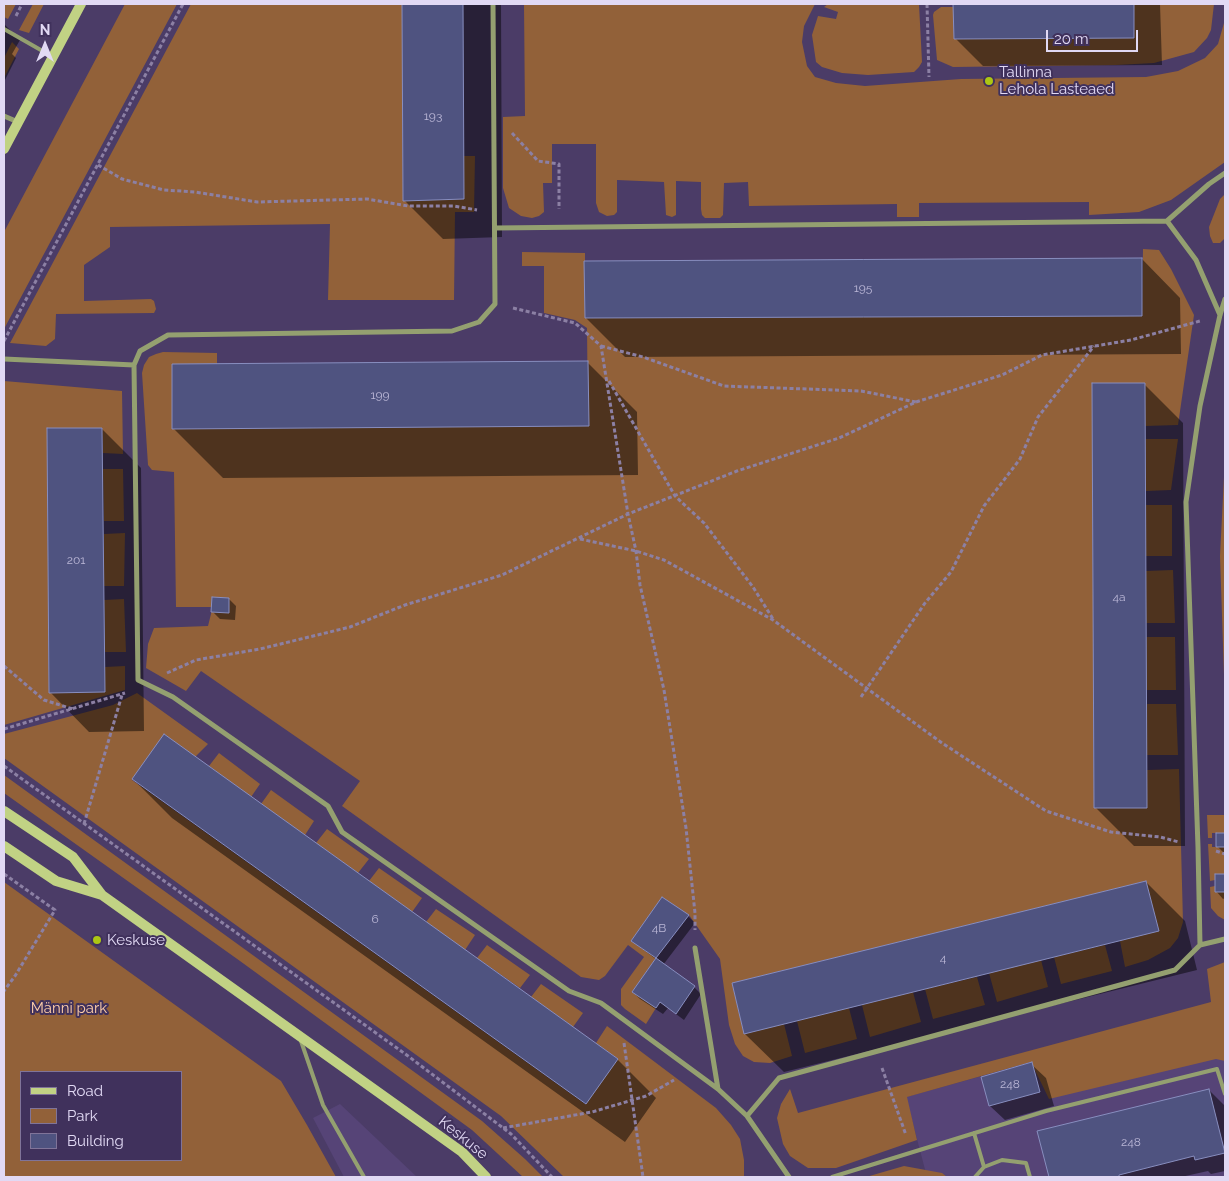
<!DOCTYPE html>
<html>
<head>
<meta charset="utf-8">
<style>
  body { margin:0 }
  #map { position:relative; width:1229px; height:1181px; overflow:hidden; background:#4b3c67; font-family:Raleway,sans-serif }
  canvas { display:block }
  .frame { position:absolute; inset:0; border:5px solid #e1d9f4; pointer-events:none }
  .legend { position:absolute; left:20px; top:1071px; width:162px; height:90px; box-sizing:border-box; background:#40315c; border:1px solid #807499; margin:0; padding:6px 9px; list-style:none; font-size:15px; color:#e1d9f4 }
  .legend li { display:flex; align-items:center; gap:10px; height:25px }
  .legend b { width:25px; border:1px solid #807499 }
  .north { position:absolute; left:20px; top:20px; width:50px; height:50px; -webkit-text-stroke:4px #40315c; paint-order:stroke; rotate:0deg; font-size:14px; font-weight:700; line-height:20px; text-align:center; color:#e1d9f4 }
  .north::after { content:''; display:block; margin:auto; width:18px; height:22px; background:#e1d9f4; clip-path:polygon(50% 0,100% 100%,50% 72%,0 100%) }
  .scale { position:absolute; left:1046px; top:30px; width:92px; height:22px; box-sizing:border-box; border:2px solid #e1d9f4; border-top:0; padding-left:6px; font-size:15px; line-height:18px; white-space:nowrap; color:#e1d9f4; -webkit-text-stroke:4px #40315c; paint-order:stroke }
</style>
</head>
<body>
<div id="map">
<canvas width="1229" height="1181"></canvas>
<div class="frame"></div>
<ul class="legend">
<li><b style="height:6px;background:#c1d284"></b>Road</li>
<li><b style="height:14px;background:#926139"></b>Park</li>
<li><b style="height:14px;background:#4f5380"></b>Building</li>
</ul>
<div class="north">N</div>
<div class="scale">20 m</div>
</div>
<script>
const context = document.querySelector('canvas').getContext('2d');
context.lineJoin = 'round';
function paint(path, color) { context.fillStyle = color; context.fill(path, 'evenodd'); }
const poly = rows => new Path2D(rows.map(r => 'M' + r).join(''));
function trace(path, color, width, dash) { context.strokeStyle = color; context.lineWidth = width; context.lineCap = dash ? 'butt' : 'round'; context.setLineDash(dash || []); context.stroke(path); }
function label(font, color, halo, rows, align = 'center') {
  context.font = font + ' Raleway,sans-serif'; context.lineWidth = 4; context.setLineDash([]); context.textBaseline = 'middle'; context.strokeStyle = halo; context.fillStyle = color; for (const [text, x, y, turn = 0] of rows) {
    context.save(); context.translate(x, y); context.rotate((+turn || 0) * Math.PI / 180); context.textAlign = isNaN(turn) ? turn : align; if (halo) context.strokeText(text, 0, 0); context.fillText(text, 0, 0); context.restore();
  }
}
paint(poly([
  [1225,1009,1225,1177,927,1177,906,1097],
  [340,1104,417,1177,344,1177,313,1118]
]), '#564477');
paint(poly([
  [4,4,16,4,8,19,4,17],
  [33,4,44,4,29,33,19,30],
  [125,4,177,4,4,329,4,232],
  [191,4,402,4,403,201,464,199,463,156,475,156,474,212,455,212,454,300,328,300,330,224,110,227,110,247,84,265,84,301,151,299,154,301,156,309,154,313,56,314,55,339,46,346,10,343],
  [524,4,815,4,804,26,802,42,807,66,815,77,836,83,865,86,961,79,1146,77,1178,71,1205,58,1218,44,1224,23,1225,4,1225,162,1171,200,1139,212,1089,215,1089,202,919,203,919,217,897,217,897,204,749,206,748,182,724,183,723,215,720,218,705,218,702,215,701,209,701,182,676,181,676,215,672,217,666,215,664,182,617,180,617,212,614,215,607,216,599,212,596,203,596,144,552,144,552,183,543,183,544,212,539,216,532,218,521,216,509,208,503,188,503,117,525,116],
  [828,4,919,4,922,62,919,67,914,72,868,75,842,73,822,67,816,62,812,35,818,16,836,19,838,12,824,7],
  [1134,4,1214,4,1211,30,1207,38,1194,52,1154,63,1116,65,953,67,937,60,933,15,934,12,941,7,954,7,954,39,1134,37],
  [12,42,19,49,4,78,4,58],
  [1225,194,1225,238,1220,243,1213,243,1210,236,1209,227,1220,199],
  [1143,249,1159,250,1171,269,1194,315,1178,425,1145,426,1145,383,1092,383,1094,808,1146,808,1147,770,1179,769,1183,922,1178,938,1170,948,1148,960,1125,967,1120,941,1159,931,1146,881,732,983,744,1034,784,1024,792,1056,770,1063,754,1062,743,1056,735,1044,729,1025,720,959,689,915,662,897,631,941,656,958,632,992,656,1008,646,1024,625,1009,621,1005,621,989,644,957,628,945,605,976,599,980,581,977,342,806,360,781,201,671,186,691,146,668,148,644,154,628,208,626,215,598,212,607,176,607,174,472,152,470,148,465,142,373,144,365,149,357,156,354,163,352,217,353,217,364,172,364,172,429,588,426,587,328,575,320,544,313,544,266,522,266,522,252,585,253,585,318,1142,316],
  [4,381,122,391,123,454,103,453,102,428,47,428,49,693,105,692,105,667,125,666,125,690,4,725],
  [1145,439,1178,439,1171,490,1146,491],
  [1225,457,1225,705,1220,556],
  [103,469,123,469,124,521,104,521],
  [1145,505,1172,505,1172,556,1146,556],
  [125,533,124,586,104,586,104,534],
  [1173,570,1175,623,1146,623,1146,571],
  [124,599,126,652,105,652,104,600],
  [1146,637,1175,637,1176,690,1146,690],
  [137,693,208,744,195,757,164,735,132,780,585,1104,618,1059,596,1043,607,1026,716,1108,731,1125,740,1139,744,1160,744,1177,564,1177,501,1116,4,758,4,734,113,705],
  [1146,704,1176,704,1178,755,1146,755],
  [219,753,260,784,251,797,209,766],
  [4,775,482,1121,525,1159,543,1177,523,1177,472,1130,240,961,4,793],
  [271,790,314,821,305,835,261,804],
  [1207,815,1225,815,1225,833,1212,833,1212,838,1208,838],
  [327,829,369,859,358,873,316,843],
  [1208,844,1212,844,1212,847,1225,847,1225,874,1215,874,1215,880,1210,881],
  [379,868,422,898,412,912,369,881],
  [4,882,281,1081,307,1125,336,1177,4,1177],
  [21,1072,181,1072,181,1160,21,1160],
  [1215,886,1215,892,1225,892,1225,920,1218,916,1211,908,1210,887],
  [436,909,475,935,465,950,426,922],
  [487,945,530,975,520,988,477,958],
  [1105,945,1112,971,1061,984,1054,957],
  [1041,960,1048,987,997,1002,989,973],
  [1225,962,1225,1061,1216,1059,1049,1099,1031,1062,907,1097,917,1140,836,1168,808,1168,790,1156,783,1144,777,1118,781,1104,790,1089,798,1113,1211,1002,1207,969],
  [977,977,985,1005,933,1019,925,989],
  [541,984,583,1013,573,1027,531,997],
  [913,992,921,1022,870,1037,862,1005],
  [849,1008,857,1039,805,1053,797,1021],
  [904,1166,942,1173,947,1177,866,1177]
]), '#926139');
paint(poly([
  [403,4,501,4,502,237,443,239,404,200],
  [955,4,1160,4,1162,65,983,66,955,38],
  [4,24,20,40,12,54,16,58,4,82],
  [1142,259,1180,298,1181,354,625,357,586,318],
  [588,363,637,412,638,475,223,478,173,428],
  [1144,384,1183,423,1185,846,1134,846,1095,807],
  [102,429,141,468,144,731,89,732,51,693],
  [229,599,236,606,235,620,220,619,213,612],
  [133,779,617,1059,656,1098,625,1142,172,818],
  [1225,834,1225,854,1218,847,1217,835],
  [1225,875,1225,898,1223,899,1216,891,1216,876],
  [1146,882,1185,921,1197,970,784,1072,745,1034],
  [688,916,695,923,663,965,694,987,701,994,684,1020,668,1008,663,1014,640,999,633,992,657,960,632,941],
  [1031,1064,1046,1078,1054,1106,1005,1120,990,1106],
  [1209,1090,1224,1105,1225,1111,1225,1171,1211,1174,1208,1171,1181,1177,1050,1177,1039,1132]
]), '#0007');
const building = poly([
  [402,4,463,4,464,199,403,201,402,4],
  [953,4,1134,4,1134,38,954,39,953,4],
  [1142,258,1142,316,585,318,584,261,1142,258],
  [588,361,589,426,172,429,172,364,588,361],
  [1092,383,1145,383,1147,808,1094,808,1092,383],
  [47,428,102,428,105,692,49,693,47,428],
  [212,597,229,598,229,613,211,612,212,597],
  [164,734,618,1059,586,1104,132,779,164,734],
  [1216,833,1225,833,1225,847,1216,847,1216,833],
  [1215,874,1225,874,1225,892,1215,892,1215,874],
  [1146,881,1159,931,744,1034,732,983,1146,881],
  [662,897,689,915,656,958,631,941,662,897],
  [656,958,695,986,676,1014,660,1002,656,1008,632,992,656,958],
  [1032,1062,1040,1092,989,1106,981,1077,1032,1062],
  [1209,1089,1225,1153,1195,1160,1194,1156,1119,1175,1119,1177,1049,1177,1037,1131,1209,1089]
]);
paint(building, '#4f5380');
trace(building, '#888ebf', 1);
trace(poly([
  [927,4,929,77],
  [16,16,22,4],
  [512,133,538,161,559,164,559,209],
  [98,165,122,179,164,190,195,192,257,202,367,199,408,206,454,206,477,210],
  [513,308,575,323,601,346,628,514,636,551,640,585,664,690,686,828,695,913,695,930],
  [4,341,183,4],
  [601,346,643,357,724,386,861,391,916,402],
  [609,381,675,496,704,523,753,587,773,619],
  [580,539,636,551,664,560,773,620,942,743,1046,811,1111,832,1160,837,1179,842],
  [4,666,44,700,73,709],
  [167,673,196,660,260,649,350,627,405,605,502,575,628,514,737,471,839,438,916,402,1002,375,1042,355,1131,340,1200,321],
  [861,697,925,603,951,572,984,506,1020,459,1038,417,1094,346],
  [4,729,125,693],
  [4,766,408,1056,511,1134,552,1177],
  [84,824,122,695],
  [1216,851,1225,854],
  [4,874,55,910,15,976,4,991],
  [624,1043,643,1177],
  [882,1068,906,1135],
  [503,1128,592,1112,646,1096,674,1080]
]), '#8c80a4', 3, [4, 2.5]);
trace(poly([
  [4,29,53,57],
  [301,1041,323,1105,364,1177],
  [974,1133,984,1167],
  [832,1177,1046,1111,1217,1069,1225,1094],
  [975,1177,984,1167,1002,1160,1026,1163,1030,1177]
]), '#94a070', 4);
trace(poly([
  [4,116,18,122],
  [1167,221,1196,260,1220,315],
  [495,228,1167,221,1209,184,1225,173],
  [4,359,134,365,140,351,168,335,452,331,479,322,495,304,493,4],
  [134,365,138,680,173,697,328,806,342,832,569,991,601,1003,718,1089,747,1116,789,1177],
  [1200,945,1225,939],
  [695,948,718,1089],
  [747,1116,779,1078,1175,970,1200,945,1198,847,1186,502,1200,406,1220,315,1225,299]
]), '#94a070', 5);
trace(poly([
  [4,149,81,4],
  [4,811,73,857,102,895,462,1152,486,1177],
  [4,846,56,881,102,895]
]), '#c1d284', 10);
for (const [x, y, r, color] of [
  [989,81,5,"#acc613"],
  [97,940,5,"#acc613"]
]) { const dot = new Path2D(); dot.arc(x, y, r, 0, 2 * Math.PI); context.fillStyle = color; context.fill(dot); trace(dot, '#40315c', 2); }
label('12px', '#bcb8d7', null, [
  ["193",433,116],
  ["195",863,288],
  ["199",380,395],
  ["201",76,560],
  ["4a",1119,597],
  ["6",375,919],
  ["4B",659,928],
  ["4",943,958],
  ["248",1010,1084],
  ["248",1131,1142]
]);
label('15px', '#e1d9f4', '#40315c', [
  ["Tallinna",999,72],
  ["Lehola Lasteaed",999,89],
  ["Keskuse",107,940]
], 'left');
label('15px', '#ffcfaa', '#40315c', [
  ["Männi park",69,1008]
]);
label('15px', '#e1d9f4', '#40315c', [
  ["Keskuse",463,1138,39]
]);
</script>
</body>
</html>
